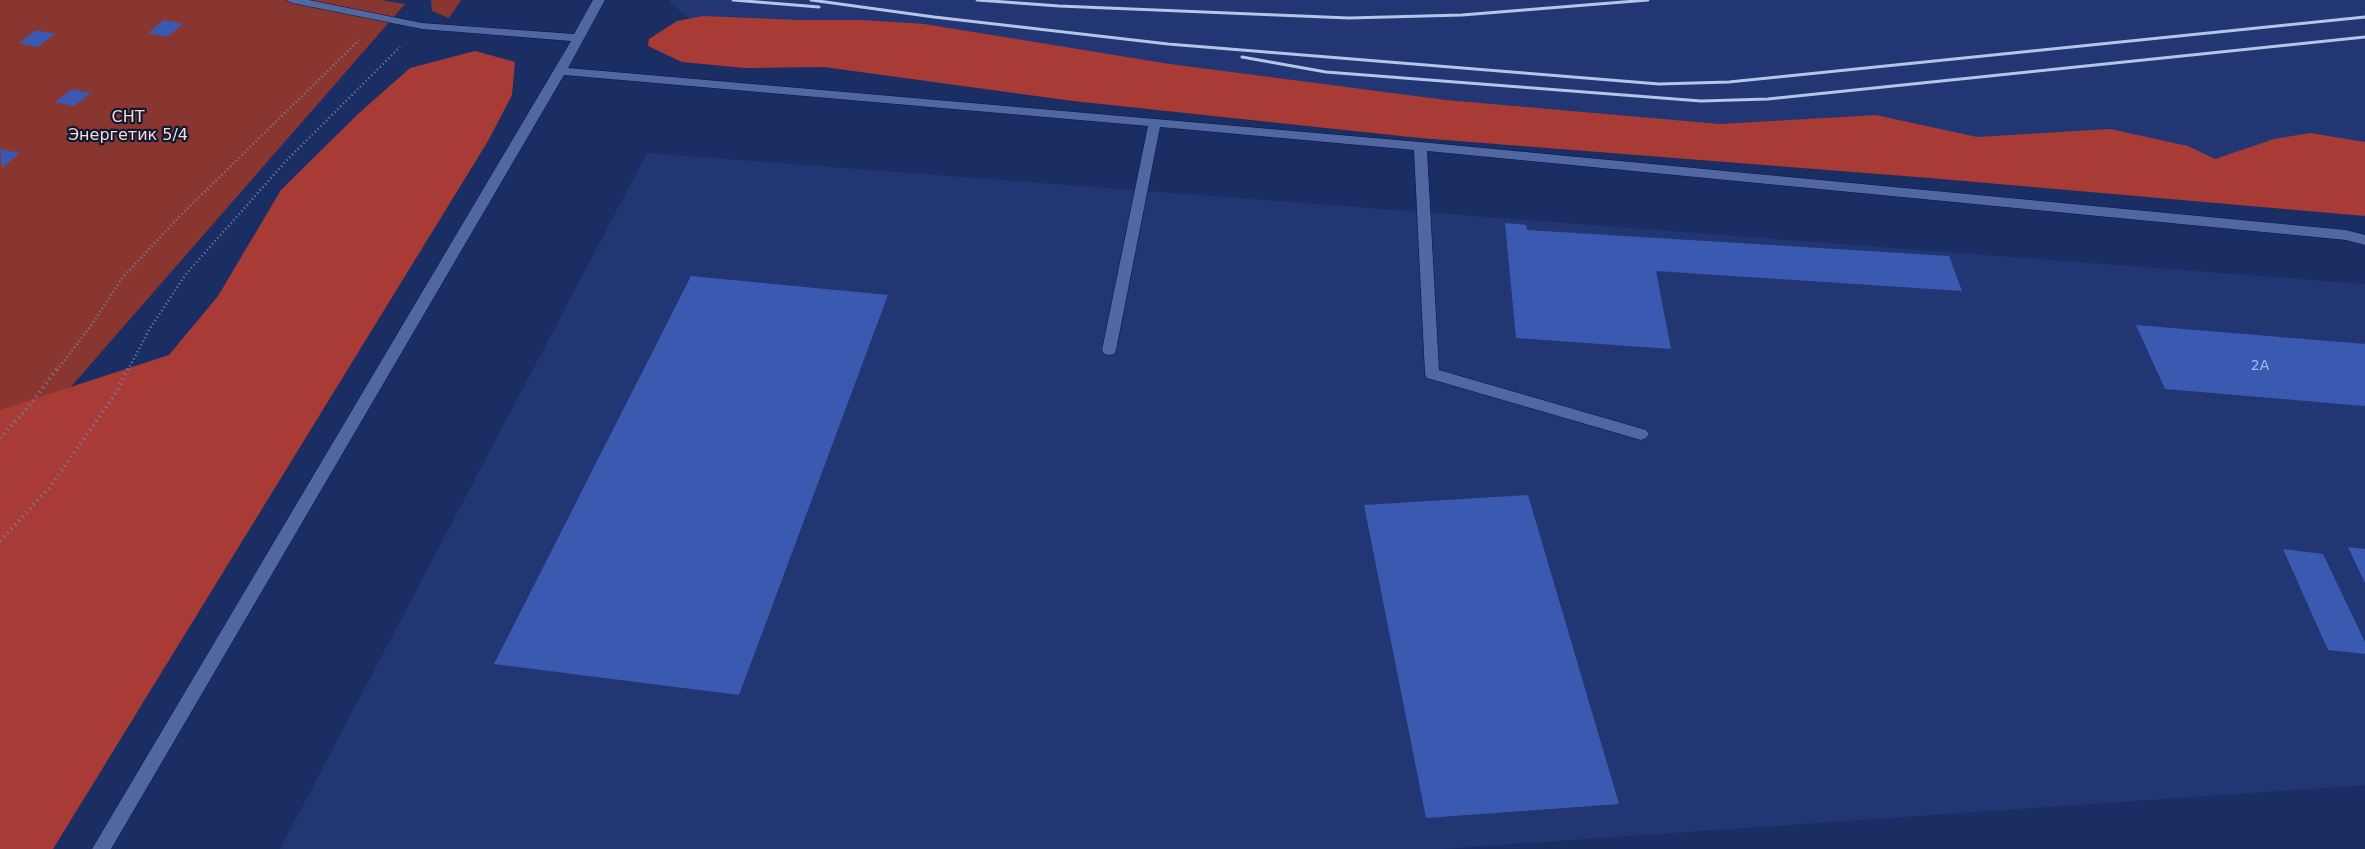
<!DOCTYPE html>
<html>
<head>
<meta charset="utf-8">
<style>
  body { margin:0 }
  canvas { display:block; background:#1b2e63 }
</style>
</head>
<body>
<canvas width="2365" height="849"></canvas>
<script>
const context = document.querySelector('canvas').getContext('2d');
context.lineJoin = 'round';
function paint(path, color) { context.fillStyle = color; context.fill(path, 'evenodd'); }
const poly = rows => new Path2D(rows.map(r => 'M' + r).join(''));
function trace(path, color, width, dash) { context.strokeStyle = color; context.lineWidth = width; context.lineCap = dash ? 'butt' : 'round'; context.setLineDash(dash || []); context.stroke(path); }
function label(font, color, halo, rows, align = 'center') {
  context.font = font + ' "DejaVu Sans",sans-serif'; context.lineWidth = 4.5; context.setLineDash([]); context.textBaseline = 'middle'; context.strokeStyle = halo; context.fillStyle = color; for (const [text, x, y, turn = 0] of rows) {
    context.save(); context.translate(x, y); context.rotate((+turn || 0) * Math.PI / 180); context.textAlign = isNaN(turn) ? turn : align; if (halo) context.strokeText(text, 0, 0); context.fillText(text, 0, 0); context.restore();
  }
}
paint(poly([
  [671,0,2365,0,2365,193,728,48,670,3],
  [647,153,2365,284,2365,785,1441,849,280,849]
]), '#213673');
paint(poly([
  [0,0,381,0,405,4,0,468],
  [431,0,461,0,449,18,432,11]
]), '#893631');
paint(poly([
  [703,16,800,20,863,20,924,24,1170,64,1446,100,1720,124,1876,115,1977,137,2110,129,2188,146,2215,159,2274,139,2310,133,2365,142,2365,216,1930,178,1420,138,1073,101,824,67,745,68,682,62,648,46,649,39,677,21],
  [475,51,515,62,512,95,488,141,53,849,0,849,0,410,169,355,218,296,281,190,358,114,410,68]
]), '#a83b36');
paint(poly([
  [164,20,183,24,167,37,148,33],
  [36,30,55,34,38,47,19,43],
  [72,89,91,93,74,106,55,102],
  [0,149,20,153,2,168],
  [1505,223,1526,225,1527,230,1949,256,1962,291,1656,271,1671,349,1516,338],
  [691,276,888,295,739,695,494,664],
  [2136,325,2365,344,2365,406,2165,389],
  [1528,495,1619,804,1426,818,1364,505],
  [2348,547,2365,549,2365,583],
  [2283,549,2323,554,2365,642,2365,654,2328,650]
]), '#3a5ab2');
const minor = poly([
  [286,0,309,0,422,23,574,34,593,0,605,0,568,68,1420,142,2346,230,2365,235,2365,245,2346,240,1427,151,1439,370,1646,430,1649,434,1646,438,1641,440,1427,378,1425,374,1414,150,1160,127,1116,350,1114,354,1109,355,1104,354,1102,350,1148,126,564,75,111,849,92,849,571,41,422,29,292,3,286,0]
]);
trace(minor, '#061346', 1);
trace(poly([
  [57,370,90,327,123,277,181,215,359,40],
  [128,370,149,330,186,274,286,161,400,47]
]), '#7282ae', 2.5, [1, 3]);
trace(poly([
  [0,438,26,410,57,369],
  [0,541,50,487,114,396,128,369]
]), '#7282ae', 4, [1, 4.5]);
paint(minor, '#5067a2');
trace(poly([
  [733,0,819,7],
  [811,0,934,17,1168,44,1659,84,1729,82,2365,17],
  [977,0,1059,6,1349,18,1462,15,1648,0],
  [1242,57,1326,72,1701,101,1768,99,2365,37]
]), '#b5c4e8', 3);
label('14px', '#a6b8e8', null, [
  ["2А",2260,366]
]);
label('16px', '#f9dad6', '#101931', [
  ["СНТ",128,118],
  ["Энергетик 5/4",128,136]
]);
</script>
</body>
</html>
